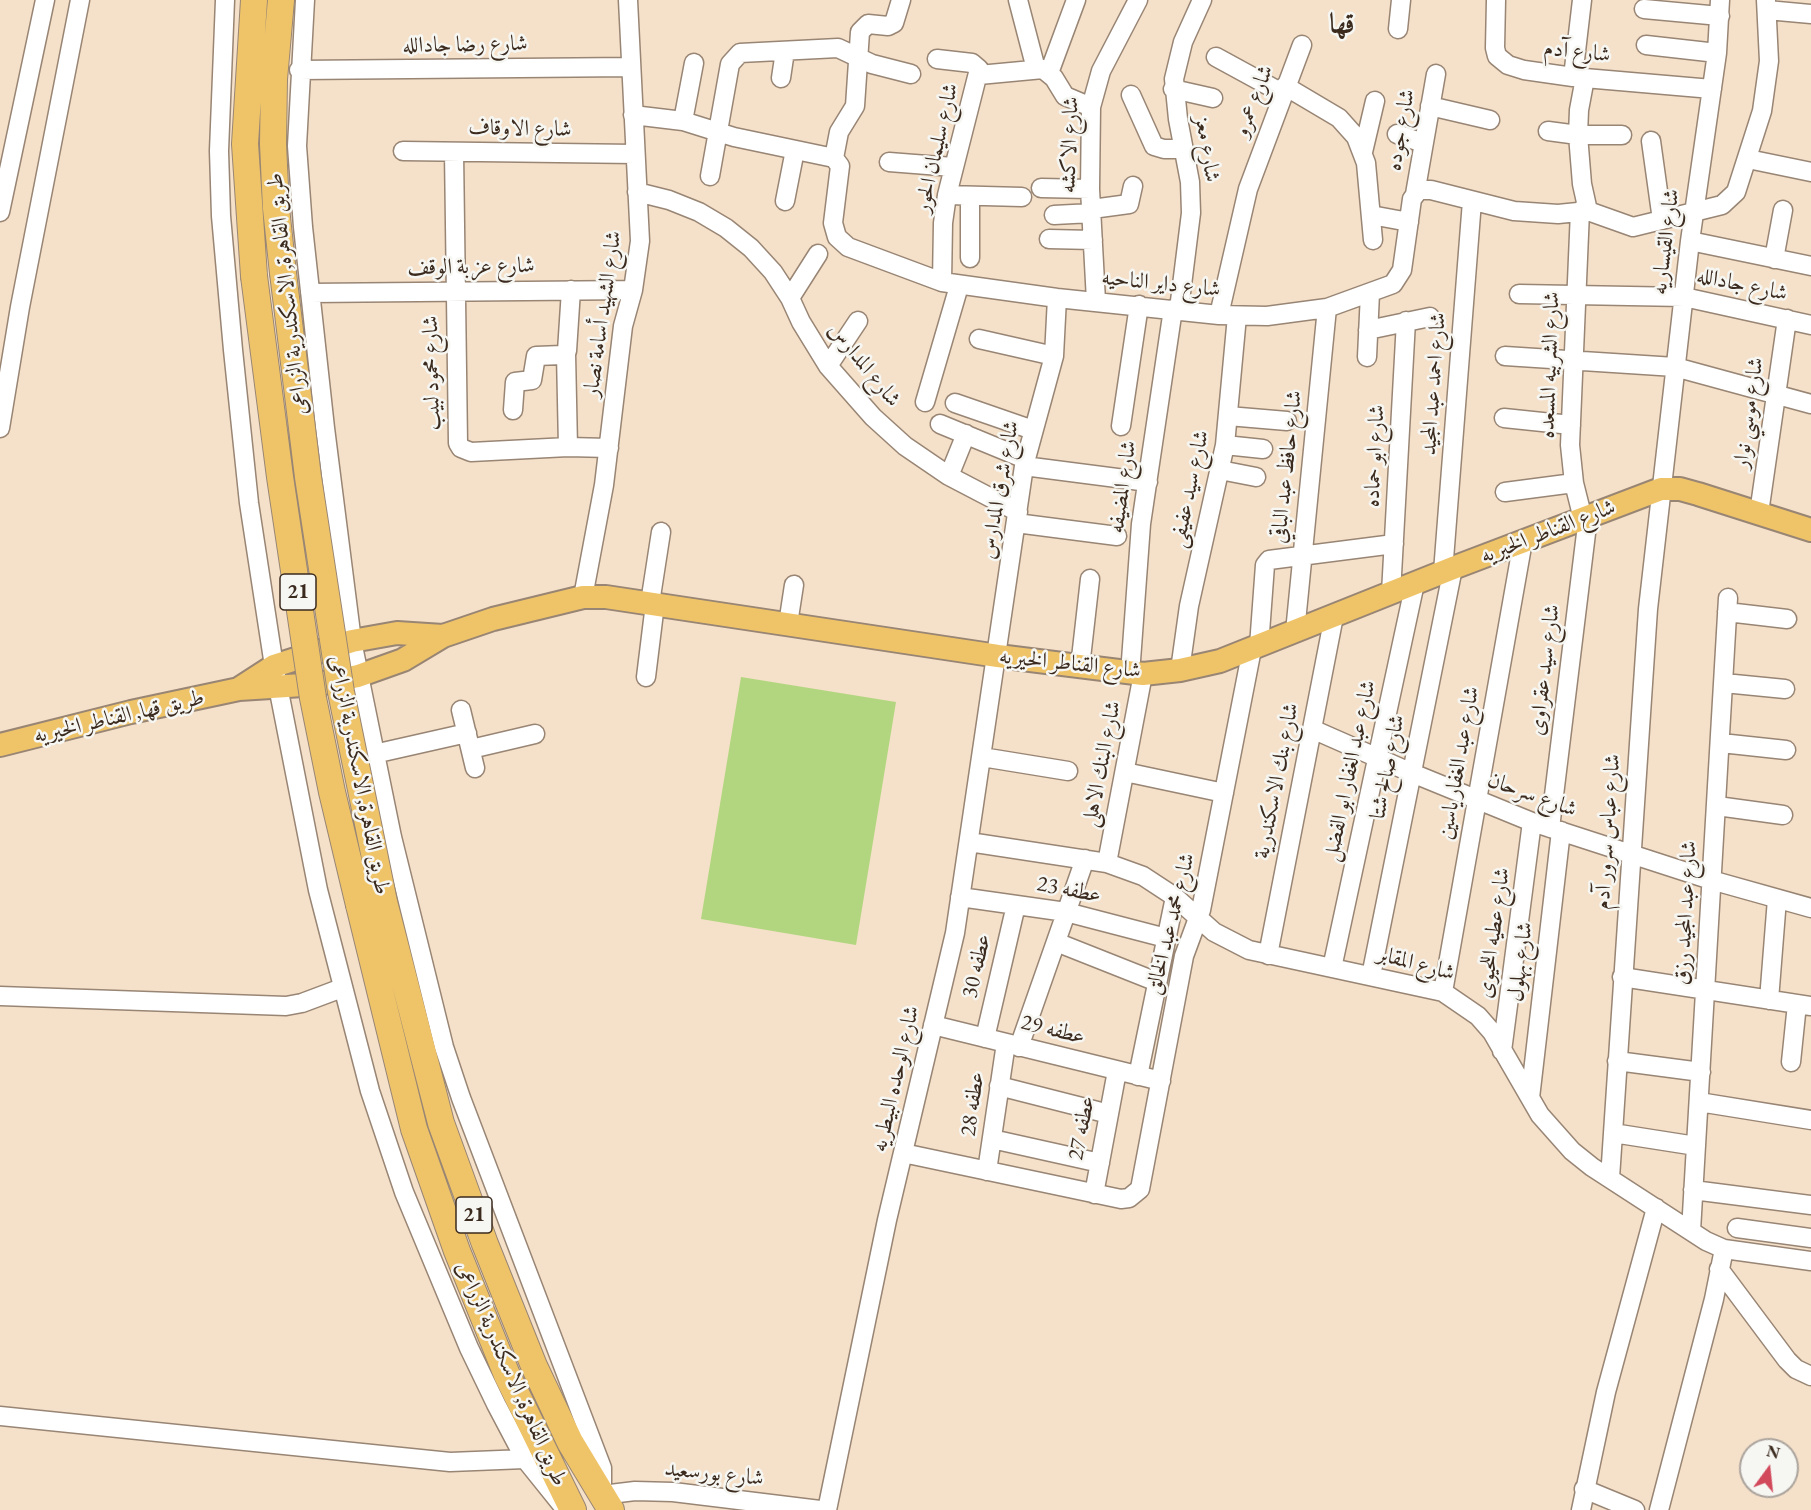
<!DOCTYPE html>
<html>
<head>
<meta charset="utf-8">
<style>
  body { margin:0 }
  #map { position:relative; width:1811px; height:1510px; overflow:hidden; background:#f5e0c9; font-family:"EB Garamond",serif }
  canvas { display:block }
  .north { position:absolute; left:1739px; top:1438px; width:60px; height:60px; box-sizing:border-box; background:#f6f6f2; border:2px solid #aba49d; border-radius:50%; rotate:15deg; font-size:16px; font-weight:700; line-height:24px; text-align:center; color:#3b2a1e }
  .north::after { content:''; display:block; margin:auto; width:21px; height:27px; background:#d1495b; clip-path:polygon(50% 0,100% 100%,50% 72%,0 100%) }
</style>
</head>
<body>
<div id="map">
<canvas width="1811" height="1510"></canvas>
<div class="north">N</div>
</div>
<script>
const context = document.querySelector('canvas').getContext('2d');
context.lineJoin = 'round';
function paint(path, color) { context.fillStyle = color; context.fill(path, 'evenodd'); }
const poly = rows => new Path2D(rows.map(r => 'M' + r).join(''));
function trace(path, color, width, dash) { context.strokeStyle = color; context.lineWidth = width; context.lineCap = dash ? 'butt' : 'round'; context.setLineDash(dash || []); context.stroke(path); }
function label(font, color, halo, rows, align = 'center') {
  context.font = font + ' "EB Garamond",Amiri,serif'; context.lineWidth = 5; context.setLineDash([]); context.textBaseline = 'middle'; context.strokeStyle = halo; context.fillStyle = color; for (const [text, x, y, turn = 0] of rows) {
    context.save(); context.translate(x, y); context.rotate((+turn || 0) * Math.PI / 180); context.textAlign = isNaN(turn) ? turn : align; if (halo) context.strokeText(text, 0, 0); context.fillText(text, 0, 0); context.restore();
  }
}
paint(poly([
  [741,677,896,702,856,945,701,919]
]), '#b2d67f');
const minor = poly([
  [225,0,219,151,221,216,233,350,249,503,274,666,318,890,370,1091,404,1192,469,1348,496,1404,525,1459,566,1510],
  [305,0,297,146,303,227,325,428,352,641,392,837,444,1047,461,1098,602,1468,602,1495,635,1491,673,1492,820,1510],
  [1018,0,1036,69],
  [1496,0,1495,48,1497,56,1508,65,1524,70,1573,77,1712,89],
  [1644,9,1720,16],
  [1767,10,1811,14],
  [1398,29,1401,0],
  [1646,45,1717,53],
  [1216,57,1282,93],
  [937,59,972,63,979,69,947,195,943,223,942,282],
  [299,70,631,67],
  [1049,73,1076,0],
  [979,75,1043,69,1054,78,1065,96,1091,107],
  [1573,77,1582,0],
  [781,78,785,51],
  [1585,78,1579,110,1578,135,1582,184,1588,211],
  [1285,86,1339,118,1356,137,1366,163,1373,240],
  [1173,89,1213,98],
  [1131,95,1154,146,1164,149,1183,149],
  [1430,106,1490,120],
  [633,115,683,121,734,137,834,158,840,166,833,223,837,237,848,247,942,282,1057,298,1219,315,1267,316,1327,308,1393,284,1402,270,1412,199,1419,190,1431,190,1514,211,1558,214,1588,211,1633,227,1722,205,1736,192,1762,111,1769,61,1766,0],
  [683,121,694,63],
  [1548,131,1578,135,1622,135],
  [1397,134,1423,143],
  [1651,141,1662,220],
  [403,151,635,154],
  [454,152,458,443,461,448,471,452,568,447,609,448],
  [1363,152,1375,101],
  [834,158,839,132,855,106,860,32,868,24,888,26,894,23,901,0],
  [1748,159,1811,172],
  [889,162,953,167],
  [710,176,730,64,740,53,838,48,872,64,911,74],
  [1041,188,1090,189],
  [637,192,669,200,699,212,726,228,751,248,773,272,790,298,801,322,828,366,873,417,905,446,949,476,1018,512],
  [1415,194,1436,74],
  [947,195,1022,197],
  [785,201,795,150],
  [1092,209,1129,204,1133,186],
  [1580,211,1570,445,1574,483,1583,519],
  [0,212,45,0],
  [1054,215,1092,213],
  [1371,215,1409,222],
  [1049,239,1093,240],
  [1690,241,1811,266],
  [970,258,970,196],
  [1774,259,1783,210],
  [310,293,633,290],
  [1519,294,1684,297,1811,325],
  [790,298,818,254],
  [1096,301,1090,189,1091,107,1101,71,1138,0],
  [1179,309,1191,213,1190,182,1178,119,1174,79,1183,42,1202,0],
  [1219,315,1248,189,1302,45],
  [1368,330,1430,317],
  [979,339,1054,356],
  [566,354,568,447],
  [1505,356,1675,367,1811,404],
  [1367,357,1370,293],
  [828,366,858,321],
  [925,402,959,286],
  [955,403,1033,430],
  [513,410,515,382,532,380,536,356,562,355,567,351,571,290],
  [1228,416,1287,421],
  [1504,418,1571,425],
  [940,424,1025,459],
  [1121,426,1139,305],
  [0,428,20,307,80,0],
  [1225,445,1263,449],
  [1024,466,1148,482],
  [1220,470,1256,477],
  [949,476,966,434],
  [1505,492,1574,483],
  [1759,513,1787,319],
  [1016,523,1117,536],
  [1443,572,1472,201],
  [1391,593,1406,321],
  [583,597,604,485,623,326,633,290,640,241,628,0],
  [650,603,661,532],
  [1727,612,1787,619],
  [788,624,794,585],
  [1295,632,1327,308],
  [1259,646,1265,565,1269,560,1394,544],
  [1080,667,1090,579],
  [1180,670,1189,606,1225,445,1237,316],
  [1130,674,1141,524,1173,309],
  [646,677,655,604],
  [1724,683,1785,689],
  [461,710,475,768],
  [1312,729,1412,773,1532,822,1711,880,1811,908],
  [1721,743,1786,750],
  [471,749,535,734],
  [374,754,467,733],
  [982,757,1068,771],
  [1125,772,1224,793],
  [1717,806,1783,815],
  [1550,828,1588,517],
  [969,842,1107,863,1143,876,1175,897,1214,932,1249,950,1443,992,1478,1016,1492,1032,1540,1115,1572,1151,1592,1167,1706,1241,1724,1249,1811,1261],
  [1107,863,1143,674],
  [960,897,1066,912,1166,938],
  [1056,942,1157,982],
  [1268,955,1334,616],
  [1332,968,1415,583],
  [1371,976,1453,568],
  [1622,977,1811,1006],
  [1443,992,1523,541],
  [0,996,286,1006,302,1003,342,988],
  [1769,1000,1777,899],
  [933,1025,1161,1081],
  [985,1038,1016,905],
  [1019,1047,1085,859],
  [1502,1051,1532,822],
  [1617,1061,1701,1072],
  [1791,1062,1797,1004],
  [1138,1076,1175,897],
  [999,1086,1109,1114],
  [1530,1098,1561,831],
  [1699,1102,1811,1120],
  [1613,1133,1696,1146],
  [992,1139,1100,1163],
  [903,1153,1121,1199,1129,1198,1140,1189,1184,956,1201,910,1252,649],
  [987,1171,1006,1043],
  [1610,1178,1648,609,1690,241,1717,53,1720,0],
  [1693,1190,1811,1205],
  [1094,1194,1117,1071],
  [1737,1228,1811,1238],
  [1691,1231,1728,598],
  [1719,1269,1787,1360,1796,1369,1811,1376],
  [0,1416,450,1462,525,1459],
  [1584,1489,1635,1510],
  [827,1510,887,1220,955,933,1024,466,1054,356,1057,298],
  [1581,1510,1606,1392,1656,1208],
  [1659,1510,1714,1299,1724,1249]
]);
const major = poly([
  [240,688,274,666,352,641,397,633,443,636],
  [0,745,131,712,239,689,319,684,358,676,403,660,443,636,493,619,583,597,606,597,998,656,1143,674,1180,670,1220,661,1453,568,1661,489,1680,489,1698,494,1811,530]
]);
const highway = poly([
  [254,0,245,144,254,276],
  [281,0,274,79,273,144,276,208,283,273],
  [384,902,441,1123,485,1244,534,1366,570,1442,611,1510],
  [359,905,414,1129,457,1251,507,1375,573,1510]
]);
trace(minor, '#988574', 21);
trace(major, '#988574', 26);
trace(highway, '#988574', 28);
trace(minor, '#fff', 18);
trace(major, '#efc469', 22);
trace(highway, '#efc469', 26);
const highwayBridge = poly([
  [283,273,308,477,341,692,384,902],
  [254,276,280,477,313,698,332,792,359,905]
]);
trace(highwayBridge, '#988574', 28, []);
trace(highwayBridge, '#efc469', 26);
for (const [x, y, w] of [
  [298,592,36],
  [474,1215,36]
]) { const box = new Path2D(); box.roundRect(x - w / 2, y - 18, w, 36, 4.5); context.fillStyle = '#f6f6f2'; context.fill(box); trace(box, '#3b2a1e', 1.5); }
label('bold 21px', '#3b2a1e', null, [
  ["21",298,592],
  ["21",474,1215]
]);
label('22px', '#3b2a1e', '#f6f6f2', [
  ["شارع رضا جادالله",465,45,-1],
  ["شارع آدم",1577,52,6],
  ["شارع عمرو",1254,101,-69],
  ["شارع الاوقاف",520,129,1],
  ["شارع جوده",1401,130,-80],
  ["شارع الاكشه",1070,145,-88],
  ["شارع سليمان الحور",937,148,-77],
  ["شارع معز",1207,149,81],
  ["شارع القيساريه",1666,242,-83],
  ["شارع عزبة الوقف",471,267,-1],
  ["شارع داير الناحيه",1161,284,6],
  ["شارع جادالله",1742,285,12],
  ["طريق القاهرة, الاسكندرية الزراعى",288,294,-96],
  ["شارع الشهيد أسامة نصار",603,314,-82],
  ["شارع المدارس",864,365,51],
  ["شارع الشربيه المسعده",1550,365,-88],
  ["شارع محمود لبيب",432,373,-91],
  ["شارع احمد عبد المجيد",1434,384,-86],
  ["شارع موسي نوار",1749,413,-82],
  ["شارع ابو حماده",1375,456,-87],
  ["شارع حافظ عبد الباقي",1287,467,-84],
  ["شارع المضيفه",1123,487,-82],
  ["شارع سيد عفيفى",1190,489,-78],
  ["شارع شرق المدارس",1000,490,-80],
  ["شارع القناطر الخيريه",1548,532,-21],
  ["شارع القناطر الخيريه",1070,664,6],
  ["شارع سيد عقراوى",1545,670,-83],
  ["طريق قها, القناطر الخيريه",119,717,-13],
  ["شارع عبد الغفار ياسين",1459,763,-80],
  ["شارع البنك الاهلى",1102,764,-79],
  ["شارع صالح شتا",1388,767,-79],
  ["شارع عبد الغفار ابو الفضل",1350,771,-78],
  ["طريق القاهرة, الاسكندرية الزراعى",359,775,79],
  ["شارع بنك الاسكندرية",1277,781,-79],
  ["شارع سرحان",1532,795,20],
  ["شارع عباس سرور آدم",1608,832,-86],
  ["عطفه 23",1069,890,11],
  ["شارع عبد المجيد رزق",1686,913,-87],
  ["شارع محمد عبد الخالق",1171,924,-76],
  ["شارع عطيه اللحيوى",1494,933,-82],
  ["شارع بهلول",1521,962,-83],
  ["شارع المقابر",1416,964,15],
  ["عطفه 30",977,966,-77],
  ["عطفه 29",1053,1030,14],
  ["شارع الوحده البيطريه",896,1079,-77],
  ["عطفه 28",973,1104,-82],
  ["عطفه 27",1082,1128,-79],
  ["طريق القاهرة, الاسكندرية الزراعى",511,1374,66],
  ["شارع بورسعيد",714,1474,6]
]);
label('bold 28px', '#3b2a1e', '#f6f6f2', [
  ["قها",1342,25]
]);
</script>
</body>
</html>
